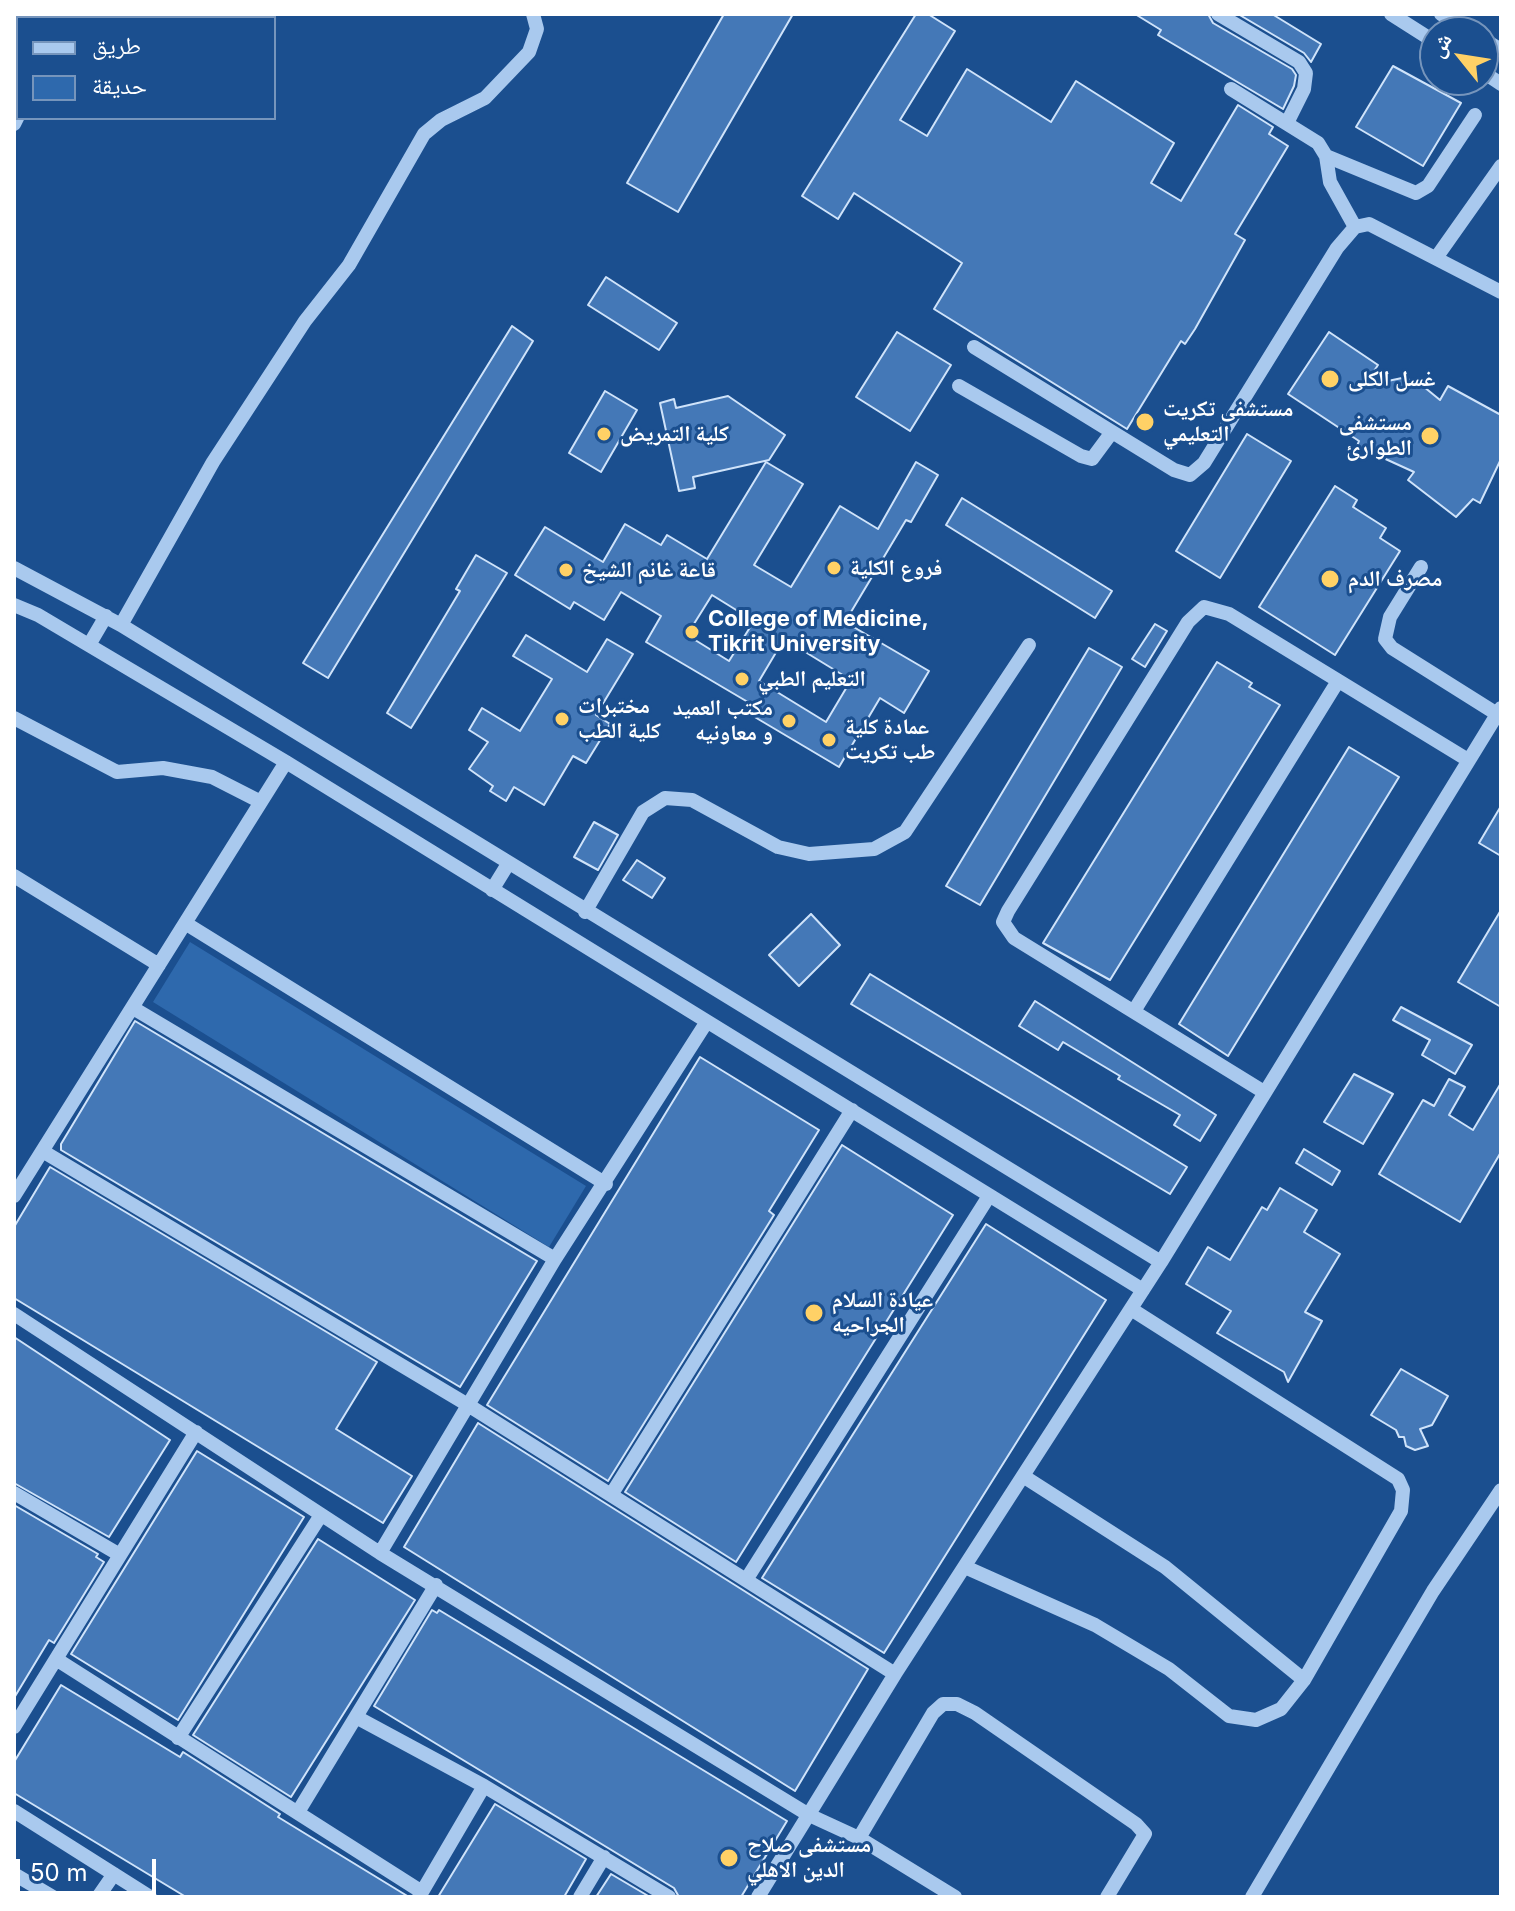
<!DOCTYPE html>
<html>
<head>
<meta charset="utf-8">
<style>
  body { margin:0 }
  #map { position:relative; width:1515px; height:1911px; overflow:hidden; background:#1b4f8f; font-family:Inter,"Noto Naskh Arabic",sans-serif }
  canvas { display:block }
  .frame { position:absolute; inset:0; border:16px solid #fff; pointer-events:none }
  .legend { position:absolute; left:16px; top:16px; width:260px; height:104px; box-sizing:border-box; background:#1b4f8f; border:2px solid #7695bc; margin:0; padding:10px 14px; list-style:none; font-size:24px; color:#fff }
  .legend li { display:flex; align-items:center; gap:16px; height:40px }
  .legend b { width:40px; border:2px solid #7695bc }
  .north { position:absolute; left:1419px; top:16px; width:80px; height:80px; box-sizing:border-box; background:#1b4f8f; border:2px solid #7695bc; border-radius:50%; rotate:300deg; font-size:22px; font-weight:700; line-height:32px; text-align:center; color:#fff }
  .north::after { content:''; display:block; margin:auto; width:28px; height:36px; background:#ffd166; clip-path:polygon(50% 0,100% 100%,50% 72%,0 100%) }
  .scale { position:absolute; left:16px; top:1859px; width:140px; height:36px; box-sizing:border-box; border:4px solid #fff; border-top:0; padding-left:10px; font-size:24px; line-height:28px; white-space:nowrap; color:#fff; -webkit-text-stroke:6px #1b4f8f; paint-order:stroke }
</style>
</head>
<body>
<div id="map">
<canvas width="1515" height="1911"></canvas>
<div class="frame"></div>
<ul class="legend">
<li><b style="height:10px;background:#a9c9ee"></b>طريق</li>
<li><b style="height:22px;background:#2e69ad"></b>حديقة</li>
</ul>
<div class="north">ش</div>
<div class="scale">50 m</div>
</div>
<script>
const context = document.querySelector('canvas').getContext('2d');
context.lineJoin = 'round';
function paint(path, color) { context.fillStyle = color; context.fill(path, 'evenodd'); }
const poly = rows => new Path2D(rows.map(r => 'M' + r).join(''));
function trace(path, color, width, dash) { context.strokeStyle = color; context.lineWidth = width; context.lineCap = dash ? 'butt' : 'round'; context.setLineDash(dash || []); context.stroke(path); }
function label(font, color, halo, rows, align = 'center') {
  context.font = font + ' Inter,"Noto Naskh Arabic",sans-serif'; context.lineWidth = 6; context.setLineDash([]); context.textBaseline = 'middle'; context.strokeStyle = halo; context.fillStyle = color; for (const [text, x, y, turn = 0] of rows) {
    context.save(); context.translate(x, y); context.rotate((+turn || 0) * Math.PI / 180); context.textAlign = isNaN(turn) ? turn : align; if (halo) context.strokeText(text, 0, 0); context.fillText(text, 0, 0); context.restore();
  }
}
paint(poly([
  [190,942,586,1186,549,1247,153,1002]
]), '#2e69ad');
const building = poly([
  [724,14,793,14,678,212,627,183,724,14],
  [916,14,928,14,955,31,900,120,927,136,967,69,1051,122,1076,81,1174,143,1151,183,1181,201,1238,105,1273,127,1269,134,1288,146,1235,234,1245,240,1195,329,1185,344,1181,341,1127,429,934,309,962,263,854,193,838,219,802,196,916,14],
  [1135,14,1208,14,1213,23,1292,69,1296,75,1294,86,1283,109,1158,35,1161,30,1135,14],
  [1238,14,1272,14,1321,44,1311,62,1304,53,1238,14],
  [1393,66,1461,103,1423,166,1356,127,1393,66],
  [606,277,677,323,659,350,588,305,606,277],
  [512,326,533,341,328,678,303,663,512,326],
  [897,332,951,365,910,431,856,397,897,332],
  [1329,332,1378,365,1364,386,1402,378,1418,382,1440,400,1448,386,1501,415,1501,459,1480,503,1473,499,1456,517,1408,480,1414,472,1357,446,1359,441,1288,394,1329,332],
  [605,391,637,410,601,472,569,453,605,391],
  [728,396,785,435,769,460,693,477,695,488,679,491,660,403,674,399,676,408,728,396],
  [1247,434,1291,461,1220,578,1176,551,1247,434],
  [766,462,803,484,754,565,791,587,840,506,878,529,916,462,938,475,911,522,906,520,845,622,929,671,904,713,880,698,839,767,753,716,758,708,646,642,661,616,621,592,604,620,574,602,570,609,515,575,545,527,603,562,625,524,661,545,667,535,707,559,766,462],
  [712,595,754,621,729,661,687,635,712,595],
  [784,639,851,680,826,722,759,681,784,639],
  [1335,486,1357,500,1353,507,1386,528,1380,538,1400,551,1335,655,1259,607,1335,486],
  [962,498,1112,591,1095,618,946,525,962,498],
  [476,555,507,573,411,728,387,713,460,591,456,589,476,555],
  [1155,624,1167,631,1145,667,1132,659,1155,624],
  [526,635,587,672,607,639,633,654,596,715,610,724,586,763,573,756,544,805,514,787,506,801,490,791,493,786,469,769,488,742,469,730,482,708,520,731,552,679,513,656,526,635],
  [1089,648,1122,667,980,905,946,886,1089,648],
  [1217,662,1252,683,1249,687,1280,705,1110,980,1043,943,1217,662],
  [1349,747,1399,777,1228,1056,1179,1024,1349,747],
  [1501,806,1501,856,1479,843,1501,806],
  [594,822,618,835,598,870,574,857,594,822],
  [637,860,665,878,652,898,623,880,637,860],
  [1501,910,1501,1007,1458,982,1501,910],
  [811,914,840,945,799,986,769,955,811,914],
  [870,974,1187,1167,1170,1194,851,1004,870,974],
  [1035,1001,1216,1115,1200,1141,1174,1125,1180,1115,1118,1079,1120,1076,1063,1042,1058,1050,1019,1026,1035,1001],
  [1401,1007,1472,1045,1455,1074,1422,1055,1430,1040,1393,1020,1401,1007],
  [135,1021,537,1261,460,1387,61,1150,61,1144,135,1021],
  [700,1057,819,1130,769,1211,774,1215,608,1481,487,1405,700,1057],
  [1354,1074,1393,1094,1363,1144,1324,1122,1354,1074],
  [1449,1079,1465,1087,1449,1115,1473,1130,1501,1083,1501,1152,1460,1222,1379,1174,1423,1100,1434,1106,1449,1079],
  [842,1145,953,1215,736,1562,625,1492,842,1145],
  [1304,1149,1340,1171,1332,1185,1296,1163,1304,1149],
  [50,1167,377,1362,336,1429,412,1476,383,1523,14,1298,14,1227,50,1167],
  [1280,1188,1317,1210,1304,1232,1340,1254,1305,1312,1322,1321,1288,1382,1284,1372,1217,1333,1231,1311,1186,1284,1208,1247,1230,1260,1262,1207,1267,1210,1280,1188],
  [986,1224,1106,1300,884,1653,762,1578,986,1224],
  [14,1337,170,1440,109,1537,14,1483,14,1337],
  [1401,1369,1448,1396,1432,1425,1420,1429,1428,1446,1415,1450,1406,1446,1404,1437,1399,1437,1396,1430,1371,1415,1401,1369],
  [478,1423,868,1669,795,1791,404,1547,478,1423],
  [197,1451,304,1517,178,1720,71,1654,197,1451],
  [14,1505,98,1554,96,1557,104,1562,54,1643,49,1640,14,1698,14,1505],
  [318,1539,415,1600,291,1797,193,1735,318,1539],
  [432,1610,437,1613,439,1610,787,1821,741,1897,679,1897,674,1888,374,1706,432,1610],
  [61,1685,180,1757,183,1752,280,1814,278,1817,409,1897,186,1897,14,1793,14,1762,61,1685],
  [495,1804,586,1859,564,1897,438,1897,495,1804],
  [611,1874,650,1897,596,1897,611,1874]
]);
paint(building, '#4478b7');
trace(building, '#cfe3fa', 2);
trace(poly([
  [1218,14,1299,62,1306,73,1304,89,1287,123],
  [1391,14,1435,42],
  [1441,14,1471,32],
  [66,18,67,14],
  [1483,39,1501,50],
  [1483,72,1501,84],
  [1231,89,1318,143,1326,156,1330,182,1355,227],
  [14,124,18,116],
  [1326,156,1416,193,1428,186,1475,115],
  [1436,258,1501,166],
  [974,347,1174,470,1190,475,1204,463,1337,248,1355,227,1369,224,1501,292],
  [959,386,1081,456,1092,459,1112,432],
  [1421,567,1390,617,1385,639,1392,648,1497,714],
  [14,568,121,625,1161,1262],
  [14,605,38,615,286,762,1143,1290],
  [121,625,213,462,305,321,349,265,424,134,441,120,485,98,529,52,537,29,533,14],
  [89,645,106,616],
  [14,718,117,772,163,768,212,777,261,802],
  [14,876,159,965],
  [492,890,508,864],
  [585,912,643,812,665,798,692,800,778,847,809,854,874,849,905,832,1029,645],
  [185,923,606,1184],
  [133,1008,555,1259],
  [1134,1011,1338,681],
  [1264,1092,1014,938,1003,922,1008,911,1188,622,1204,607,1229,614,1468,760],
  [44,1152,468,1405,895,1674],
  [14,1196,286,762],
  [14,1314,380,1553,555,1259,706,1023],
  [1023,1476,1165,1567,1304,1680],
  [14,1493,120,1555],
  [611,1495,852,1110],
  [380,1553,809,1815,859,1838,955,1897],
  [965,1567,1095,1625,1169,1669,1229,1716,1256,1720,1281,1709,1304,1680,1401,1511,1403,1490,1398,1479,1131,1309],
  [746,1580,989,1196],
  [56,1659,422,1892],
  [356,1717,484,1786,669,1897],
  [14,1727,196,1432],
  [178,1738,321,1515],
  [14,1811,150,1897],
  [298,1812,436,1585],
  [859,1838,933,1713,943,1704,957,1704,975,1713,1136,1824,1145,1834,1107,1897],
  [14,1874,53,1897],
  [98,1897,114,1874],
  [419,1897,484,1786],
  [580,1897,604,1857],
  [758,1897,895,1674,1161,1262,1501,708],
  [1252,1897,1433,1591,1501,1490]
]), '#a9c9ee', 14);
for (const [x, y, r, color] of [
  [1330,379,10,"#ffd166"],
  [1145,422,10,"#ffd166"],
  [604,434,8,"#ffd166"],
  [1430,436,10,"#ffd166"],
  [834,568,8,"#ffd166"],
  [566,570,8,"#ffd166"],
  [1330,579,10,"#ffd166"],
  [692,632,8,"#ffd166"],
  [742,679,8,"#ffd166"],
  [562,719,8,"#ffd166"],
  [789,721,8,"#ffd166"],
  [829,740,8,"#ffd166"],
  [814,1313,10,"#ffd166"],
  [729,1858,10,"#ffd166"]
]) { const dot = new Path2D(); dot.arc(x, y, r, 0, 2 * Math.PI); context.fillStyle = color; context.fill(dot); trace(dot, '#1b4f8f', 3); }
label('bold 22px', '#fff', '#1b4f8f', [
  ["غسل الكلى",1348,379],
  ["مستشفى تكريت",1163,409],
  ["التعليمي",1163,434],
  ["مستشفى",1412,423,"right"],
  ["الطوارئ",1412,448,"right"],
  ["كلية التمريض",620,434],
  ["فروع الكلية",850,568],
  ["قاعة غانم الشيخ",582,570],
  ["مصرف الدم",1348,579],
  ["College of Medicine,",708,619],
  ["Tikrit University",708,644],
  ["التعليم الطبي",758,679],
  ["مختبرات",578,706],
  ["كلية الطب",578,731],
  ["مكتب العميد",773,708,"right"],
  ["و معاونيه",773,733,"right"],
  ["عمادة كلية",845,727],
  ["طب تكريت",845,752],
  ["عيادة السلام",832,1300],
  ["الجراحيه",832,1325],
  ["مستشفى صلاح",747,1845],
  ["الدين الاهلي",747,1870]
], 'left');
</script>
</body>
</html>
